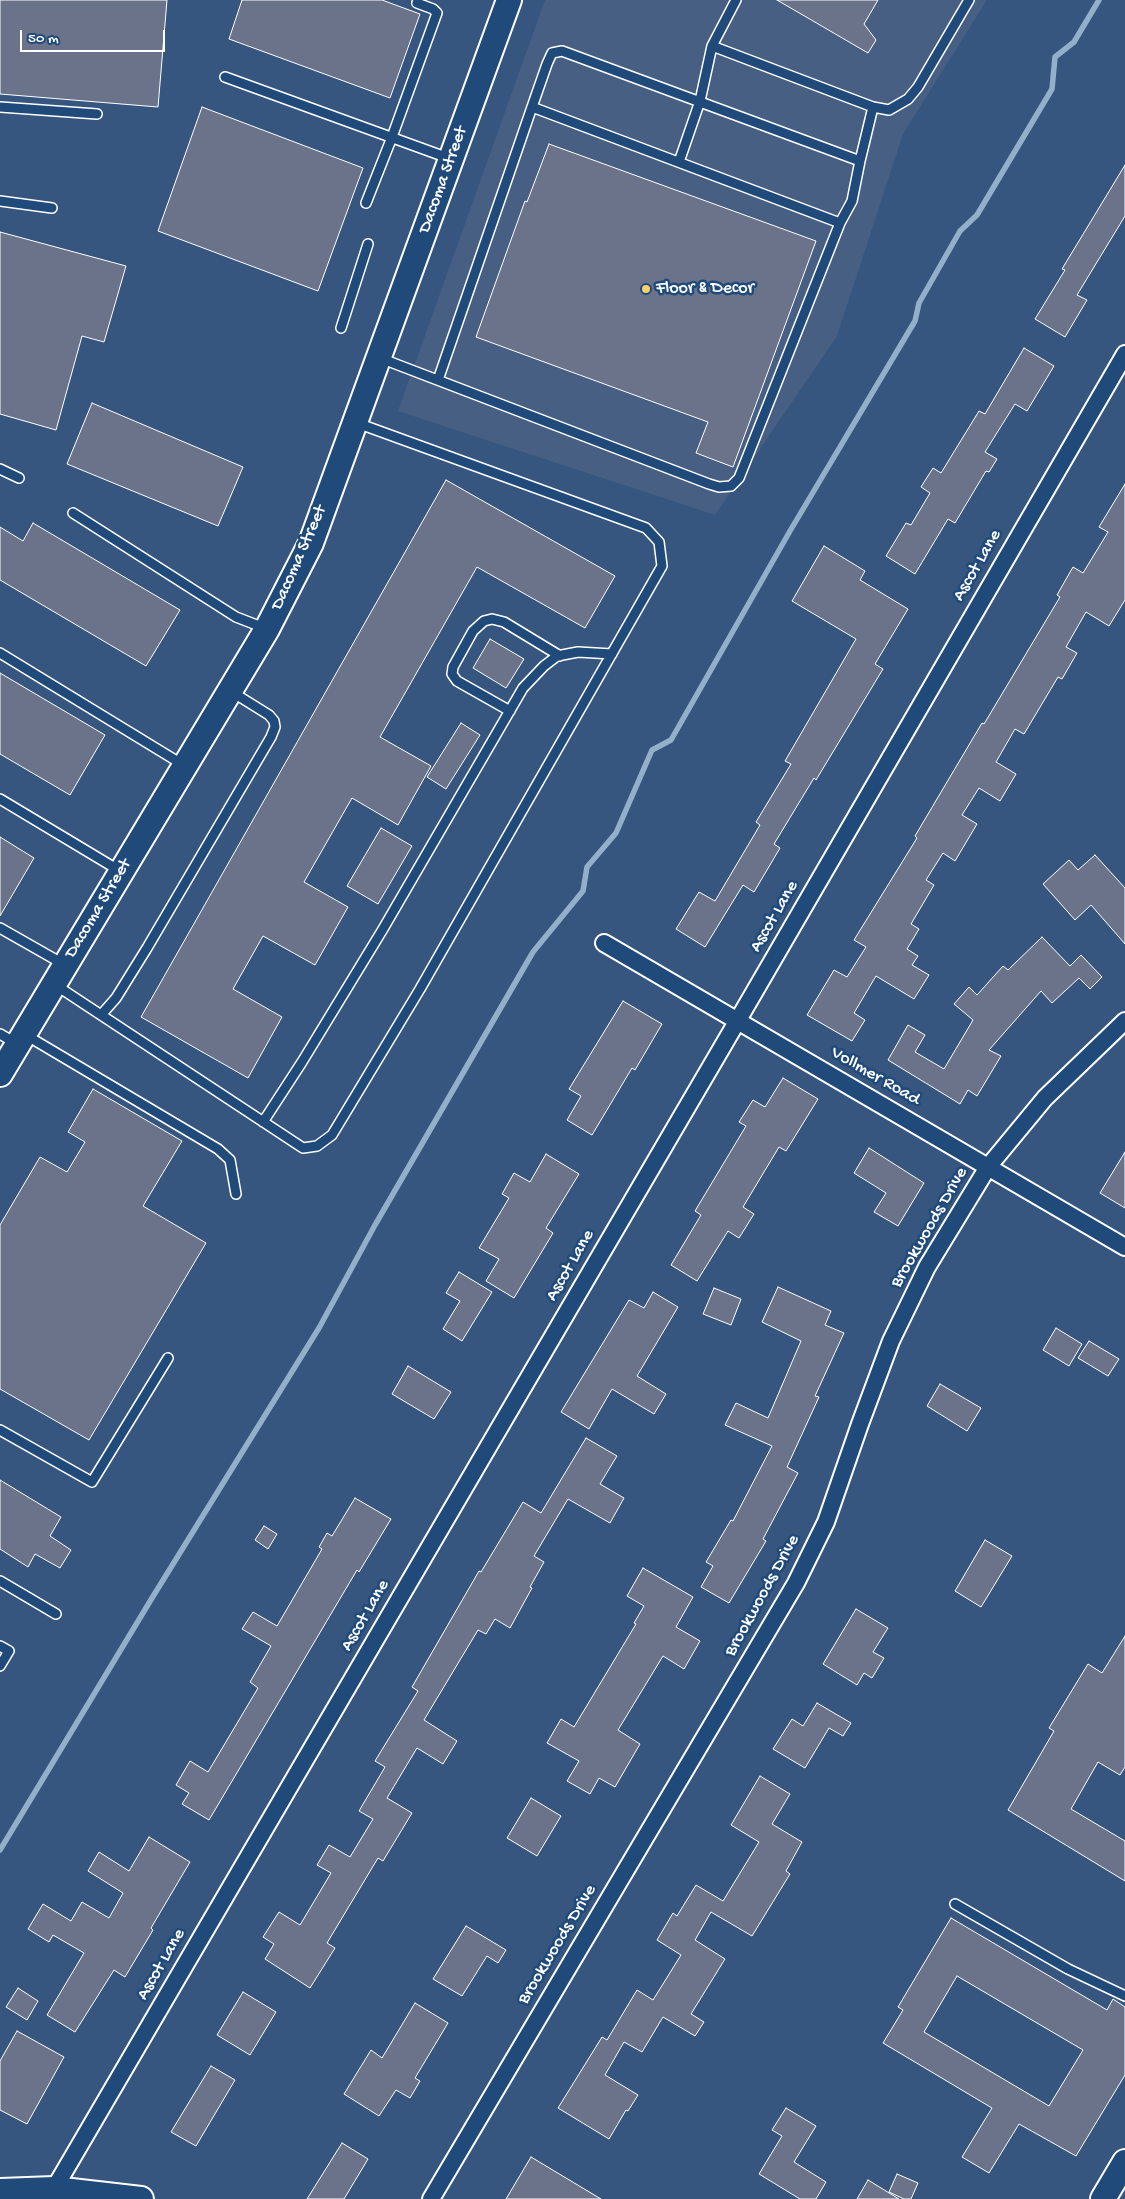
<!DOCTYPE html>
<html>
<head>
<meta charset="utf-8">
<style>
  body { margin:0 }
  #map { position:relative; width:1125px; height:2199px; overflow:hidden; background:#36567f; font-family:"Gochi Hand",sans-serif }
  canvas { display:block }
  .scale { position:absolute; left:20px; top:30px; width:145px; height:22px; box-sizing:border-box; border:2px solid #fff; border-top:0; padding-left:6px; font-size:15px; line-height:18px; white-space:nowrap; color:#fff; -webkit-text-stroke:4px #1f4a7a; paint-order:stroke }
</style>
</head>
<body>
<div id="map">
<canvas width="1125" height="2199"></canvas>
<div class="scale">50 m</div>
</div>
<script>
const context = document.querySelector('canvas').getContext('2d');
context.lineJoin = 'round';
function paint(path, color) { context.fillStyle = color; context.fill(path, 'evenodd'); }
const poly = rows => new Path2D(rows.map(r => 'M' + r).join(''));
function trace(path, color, width, dash) { context.strokeStyle = color; context.lineWidth = width; context.lineCap = dash ? 'butt' : 'round'; context.setLineDash(dash || []); context.stroke(path); }
function label(font, color, halo, rows, align = 'center') {
  context.font = font + ' "Gochi Hand",sans-serif'; context.lineWidth = 5; context.setLineDash([]); context.textBaseline = 'middle'; context.strokeStyle = halo; context.fillStyle = color; for (const [text, x, y, turn = 0] of rows) {
    context.save(); context.translate(x, y); context.rotate((+turn || 0) * Math.PI / 180); context.textAlign = isNaN(turn) ? turn : align; if (halo) context.strokeText(text, 0, 0); context.fillText(text, 0, 0); context.restore();
  }
}
paint(poly([
  [545,0,987,0,903,134,837,336,715,515,398,411]
]), '#465f82');
trace(poly([
  [0,1850,152,1598,319,1328,375,1225,533,952,583,891,587,867,616,833,652,750,671,740,790,531,915,321,919,303,960,231,977,215,1052,89,1055,57,1074,42,1099,0]
]), '#93b0cb', 5.5);
const building = poly([
  [0,0,167,0,158,107,0,94,0,0],
  [242,0,382,0,420,14,390,98,229,39,242,0],
  [777,0,878,0,864,24,876,40,868,53,777,0],
  [202,107,363,168,318,291,158,231,202,107],
  [549,144,816,241,733,467,696,453,708,422,476,337,525,201,527,202,549,144],
  [1125,165,1125,216,1077,295,1087,300,1065,337,1035,319,1065,270,1062,269,1125,165],
  [0,232,126,266,104,342,82,336,56,430,0,414,0,232],
  [1024,348,1054,366,1027,411,1015,404,985,452,997,459,989,472,986,471,955,523,948,519,915,574,886,556,906,523,911,525,930,493,921,487,933,468,941,473,979,411,985,414,1024,348],
  [92,403,243,467,218,526,67,464,92,403],
  [446,480,615,576,585,628,477,567,380,737,431,766,398,825,352,798,304,882,348,907,315,965,263,936,233,989,282,1017,248,1078,141,1017,446,480],
  [1125,484,1125,600,1109,626,1086,612,1066,647,1077,653,1062,679,1058,677,1024,734,1015,729,996,762,1016,774,1000,801,979,788,962,815,977,824,955,861,943,853,926,880,934,885,911,924,919,929,907,949,918,956,912,965,929,975,914,999,876,976,854,1013,865,1020,852,1041,807,1015,834,970,847,977,866,947,854,940,917,838,915,836,982,723,984,724,1060,597,1057,595,1073,567,1083,573,1108,532,1099,527,1125,484],
  [33,523,180,610,146,666,0,580,0,527,23,541,33,523],
  [824,546,865,571,860,580,908,609,875,664,883,669,816,780,814,778,774,844,780,848,754,892,743,885,705,947,676,929,699,892,715,901,760,825,756,822,791,764,785,761,856,639,792,601,824,546],
  [490,639,524,659,506,688,473,668,490,639],
  [0,673,105,735,70,795,0,754,0,673],
  [461,723,480,735,446,789,427,777,461,723],
  [381,828,412,846,378,904,347,886,381,828],
  [0,837,34,858,0,916,0,837],
  [1095,855,1125,888,1125,944,1091,905,1075,920,1043,884,1069,860,1078,870,1095,855],
  [1042,937,1070,966,1081,955,1102,977,1090,989,1079,978,1052,1003,1041,991,989,1050,1001,1056,977,1096,968,1090,960,1104,888,1060,908,1025,925,1035,915,1052,944,1069,973,1020,954,1004,969,987,977,995,1003,966,1008,970,1042,937],
  [623,1001,662,1024,635,1070,632,1068,592,1135,567,1120,581,1096,569,1089,623,1001],
  [783,1078,818,1099,786,1151,779,1147,743,1207,754,1214,739,1238,728,1231,697,1281,671,1265,701,1215,695,1211,746,1126,739,1122,753,1100,765,1107,783,1078],
  [93,1089,182,1141,143,1206,206,1243,89,1440,0,1389,0,1225,40,1157,67,1172,85,1142,68,1132,93,1089],
  [869,1148,924,1183,898,1226,874,1212,886,1193,854,1173,869,1148],
  [1125,1152,1125,1208,1100,1193,1125,1152],
  [546,1154,579,1174,546,1228,553,1233,514,1298,486,1281,499,1259,479,1248,509,1198,502,1194,514,1173,530,1182,546,1154],
  [459,1272,492,1292,462,1341,443,1329,460,1301,446,1293,459,1272],
  [778,1287,831,1311,825,1325,844,1333,815,1396,819,1397,787,1467,798,1473,763,1539,766,1541,729,1603,701,1587,713,1566,706,1562,731,1520,733,1521,772,1446,725,1425,736,1403,768,1418,801,1341,762,1322,778,1287],
  [714,1288,741,1299,731,1325,703,1314,714,1288],
  [653,1292,678,1307,637,1376,666,1394,654,1414,612,1389,589,1429,561,1412,629,1300,644,1308,653,1292],
  [1056,1328,1082,1344,1069,1366,1043,1350,1056,1328],
  [1089,1341,1119,1359,1108,1376,1078,1358,1089,1341],
  [408,1366,451,1392,434,1419,392,1394,408,1366],
  [940,1384,981,1408,967,1431,927,1406,940,1384],
  [586,1438,617,1456,600,1484,624,1498,610,1523,568,1499,534,1556,544,1562,530,1587,532,1588,510,1628,495,1619,486,1634,478,1630,424,1720,457,1741,443,1764,417,1748,387,1798,412,1813,383,1861,378,1858,327,1943,335,1948,310,1988,265,1959,274,1944,263,1937,279,1912,300,1925,331,1873,317,1865,329,1845,350,1857,373,1819,359,1811,385,1767,375,1761,418,1691,412,1687,479,1571,481,1572,523,1502,541,1513,586,1438],
  [0,1480,61,1517,50,1536,71,1550,60,1568,35,1554,28,1567,0,1549,0,1480],
  [355,1498,391,1519,359,1572,357,1570,209,1820,182,1804,189,1793,176,1785,190,1761,208,1772,258,1688,250,1682,271,1646,242,1629,253,1612,277,1626,322,1549,319,1547,327,1533,332,1536,355,1498],
  [264,1526,277,1534,268,1549,255,1540,264,1526],
  [985,1540,1012,1556,981,1607,955,1591,985,1540],
  [643,1568,693,1597,676,1627,700,1641,684,1669,663,1656,618,1730,640,1744,615,1787,599,1778,590,1794,567,1781,579,1761,547,1743,561,1719,574,1727,636,1624,634,1623,644,1606,627,1596,643,1568],
  [856,1609,888,1628,873,1652,884,1658,872,1678,864,1673,857,1685,823,1664,856,1609],
  [1125,1636,1125,1767,1120,1775,1098,1762,1071,1809,1125,1841,1125,1881,1008,1810,1054,1731,1049,1728,1088,1664,1102,1673,1125,1636],
  [817,1703,851,1723,843,1736,829,1728,805,1768,773,1749,792,1719,803,1726,817,1703],
  [760,1776,790,1794,772,1824,802,1842,786,1871,790,1874,752,1936,711,1912,695,1940,725,1959,691,2014,704,2022,695,2036,663,2017,642,2052,624,2042,605,2075,638,2095,628,2111,626,2110,609,2139,558,2108,602,2037,607,2040,637,1990,653,2000,681,1955,657,1940,673,1913,677,1916,696,1885,723,1901,759,1842,731,1825,760,1776],
  [531,1798,561,1816,537,1856,507,1838,531,1798],
  [149,1837,190,1862,151,1928,153,1930,125,1977,114,1970,75,2032,47,2015,84,1953,53,1935,49,1942,28,1929,43,1904,71,1921,82,1902,109,1918,123,1893,88,1871,99,1852,129,1871,149,1837],
  [951,1918,1107,2010,1113,1999,1125,2007,1125,2075,1076,2156,1019,2124,989,2173,962,2157,992,2108,883,2043,903,2010,898,2007,951,1918],
  [957,1976,1083,2050,1049,2106,924,2032,957,1976],
  [466,1926,506,1950,498,1963,487,1956,462,1996,433,1979,466,1926],
  [18,1988,38,2001,27,2020,6,2007,18,1988],
  [243,1992,276,2012,250,2055,217,2035,243,1992],
  [415,2003,448,2023,415,2078,420,2081,410,2098,396,2090,379,2116,344,2094,371,2050,382,2058,415,2003],
  [17,2031,64,2057,27,2124,0,2110,0,2061,17,2031],
  [211,2066,235,2080,196,2146,171,2132,211,2066],
  [786,2108,816,2126,794,2162,826,2182,816,2199,800,2199,759,2174,782,2136,772,2130,786,2108],
  [342,2143,368,2159,344,2199,307,2199,342,2143],
  [531,2157,601,2199,506,2199,531,2157],
  [897,2174,918,2183,911,2199,904,2199,889,2192,897,2174],
  [868,2180,899,2199,857,2199,868,2180]
]);
paint(building, '#6a738a');
trace(building, '#fff', 1);
const lane = poly([
  [712,46,873,107,889,110,908,99,918,87,969,0],
  [225,77,451,159],
  [0,107,97,114],
  [679,162,700,101,712,46,736,0],
  [0,201,52,208],
  [366,203,392,137,437,13,433,9,417,3,418,0],
  [840,223,852,201,860,161],
  [341,328,368,244],
  [380,358,709,484,719,487,731,486,739,478,840,223,532,107,547,64,552,53,562,51,860,161,873,107],
  [438,380,532,107],
  [0,469,19,478],
  [73,513,236,617,267,629],
  [0,653,185,766],
  [510,711,457,681,452,674,453,667,473,631,484,621,492,619,504,622,560,656],
  [0,799,120,871],
  [0,928,65,965],
  [54,984,303,1148,317,1146,332,1135,420,989,662,566,659,542,646,528,357,423],
  [101,1015,116,998,147,948,271,737,275,727,274,721,269,715,232,692],
  [0,1034,17,1044],
  [24,1034,218,1149,230,1160,236,1194],
  [263,1122,302,1062,383,929,523,688,544,666,557,656,578,652,612,654],
  [0,1430,92,1482,168,1358],
  [0,1581,56,1614],
  [0,1646,9,1651,0,1666],
  [955,1904,1068,1969,1125,1996]
]);
const street = poly([
  [604,943,1125,1247],
  [53,2197,54,2189,738,1020,1125,354],
  [431,2199,796,1583,826,1522,860,1424,891,1341,927,1267,988,1167,1045,1098,1125,1021]
]);
const secondary = poly([
  [0,1074,267,629,311,543,509,0],
  [0,2191,54,2189,141,2199],
  [1103,2199,1125,2162]
]);
trace(lane, '#fff', 12);
trace(street, '#fff', 20);
trace(secondary, '#fff', 28);
trace(lane, '#1f4a7a', 9);
trace(street, '#1f4a7a', 16);
trace(secondary, '#1f4a7a', 24);
for (const [x, y, r, color] of [
  [646,289,5,"#ffd166"]
]) { const dot = new Path2D(); dot.arc(x, y, r, 0, 2 * Math.PI); context.fillStyle = color; context.fill(dot); trace(dot, '#1f4a7a', 2); }
label('18px', '#fff', '#1f4a7a', [
  ["Dacoma Street",444,180,-70],
  ["Dacoma Street",300,558,-66],
  ["Ascot Lane",978,566,-60],
  ["Dacoma Street",99,909,-59],
  ["Ascot Lane",775,917,-60],
  ["Vollmer Road",875,1077,30],
  ["Brookwoods Drive",930,1228,-60],
  ["Ascot Lane",571,1266,-60],
  ["Brookwoods Drive",763,1596,-61],
  ["Ascot Lane",366,1616,-60],
  ["Brookwoods Drive",558,1945,-59],
  ["Ascot Lane",162,1965,-60]
]);
label('18px', '#fff', '#1f4a7a', [
  ["Floor & Decor",656,289]
], 'left');
</script>
</body>
</html>
